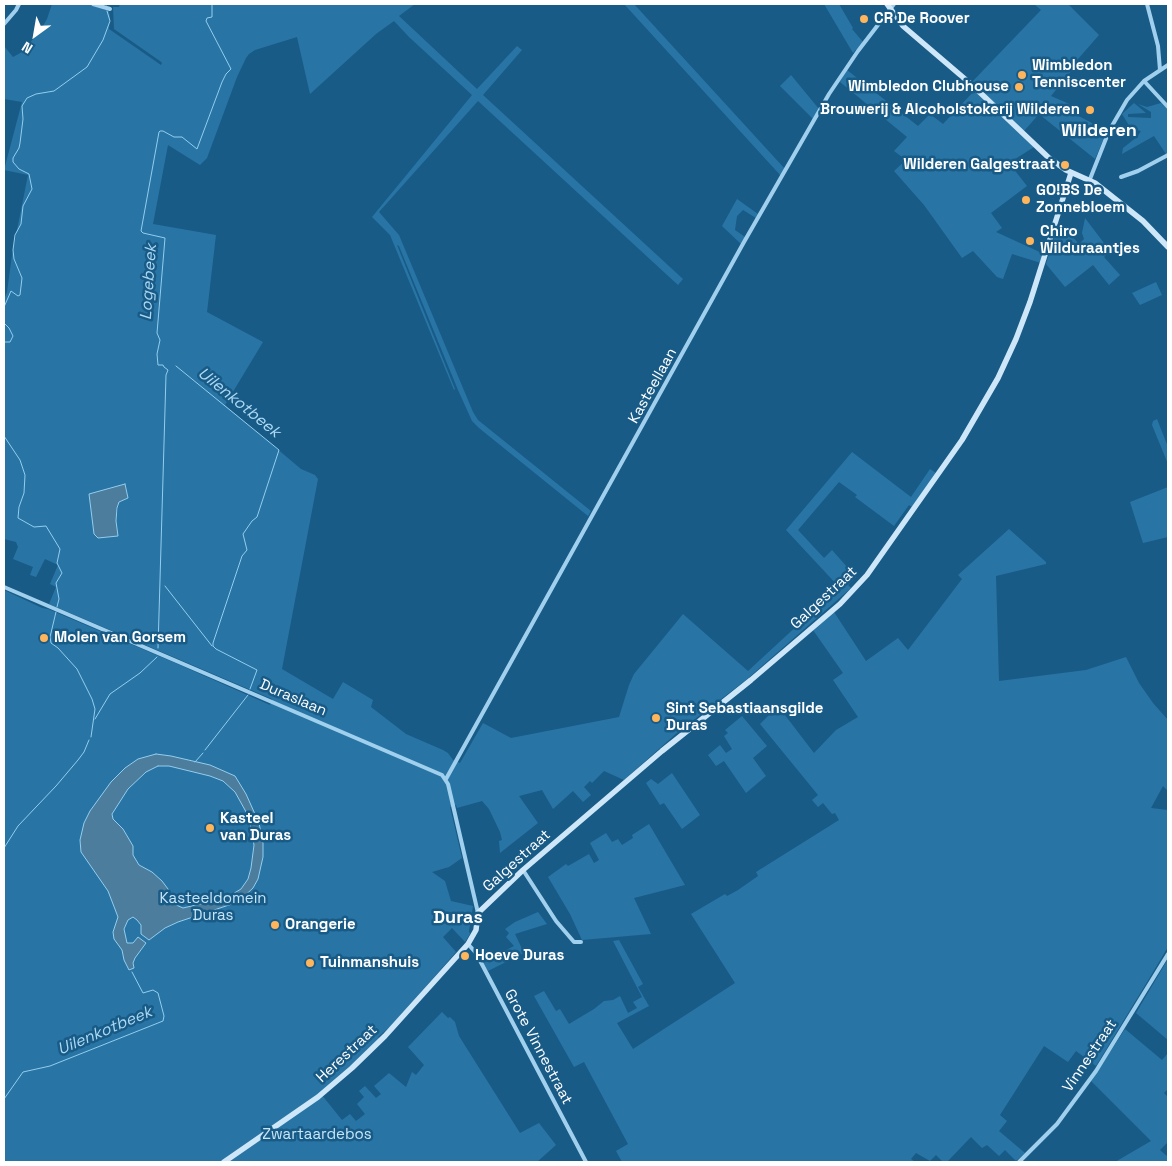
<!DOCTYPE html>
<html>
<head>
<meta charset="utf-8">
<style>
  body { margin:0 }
  #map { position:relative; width:1172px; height:1166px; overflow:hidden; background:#195b87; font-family:"Space Grotesk",sans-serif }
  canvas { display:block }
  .frame { position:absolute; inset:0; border:5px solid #fff; pointer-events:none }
  .north { position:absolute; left:10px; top:10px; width:50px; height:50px; -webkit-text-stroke:4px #195b87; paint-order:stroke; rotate:212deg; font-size:14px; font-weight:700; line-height:20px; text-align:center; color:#fff }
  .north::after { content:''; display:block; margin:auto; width:18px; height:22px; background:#fff; clip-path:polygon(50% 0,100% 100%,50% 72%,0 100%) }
</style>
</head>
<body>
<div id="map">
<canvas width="1172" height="1166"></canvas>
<div class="frame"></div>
<div class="north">N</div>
</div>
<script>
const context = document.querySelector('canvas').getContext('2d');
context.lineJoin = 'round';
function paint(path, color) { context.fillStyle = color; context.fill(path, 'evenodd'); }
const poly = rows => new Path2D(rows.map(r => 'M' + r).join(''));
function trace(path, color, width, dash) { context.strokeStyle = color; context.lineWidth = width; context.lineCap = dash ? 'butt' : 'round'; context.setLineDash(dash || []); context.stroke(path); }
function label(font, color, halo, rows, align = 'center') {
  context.font = font + ' "Space Grotesk",sans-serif'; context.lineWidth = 5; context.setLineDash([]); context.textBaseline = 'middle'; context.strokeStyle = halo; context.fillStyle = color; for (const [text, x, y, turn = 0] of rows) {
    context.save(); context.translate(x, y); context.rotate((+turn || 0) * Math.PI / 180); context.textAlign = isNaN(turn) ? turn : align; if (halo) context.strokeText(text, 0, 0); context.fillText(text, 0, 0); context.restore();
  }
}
paint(poly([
  [52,4,88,4,109,11,110,17,109,29,161,65,162,63,160,61,114,29,113,7,119,7,120,4,415,4,399,16,477,89,517,46,522,50,483,95,683,279,678,285,478,101,379,212,399,235,473,412,478,420,591,511,588,516,479,428,472,421,458,390,399,246,397,245,455,389,454,390,390,235,372,217,472,95,409,37,394,21,376,34,310,94,297,37,255,50,249,54,246,58,237,77,207,158,200,165,168,145,153,224,216,235,207,312,263,342,225,405,301,469,315,475,318,479,282,669,333,699,343,682,373,700,371,707,406,734,443,750,448,753,453,760,460,763,483,723,511,738,619,717,629,685,634,674,683,614,748,671,839,587,786,530,852,452,911,497,930,469,936,473,912,507,909,505,894,526,855,497,857,495,839,482,798,530,824,558,832,550,856,577,848,585,851,588,746,680,678,732,624,780,604,771,592,783,590,781,584,787,591,795,583,802,573,791,553,809,542,790,519,796,538,823,500,853,499,841,502,840,500,832,489,809,482,801,457,808,456,805,450,807,462,858,449,867,432,872,445,881,451,901,473,906,469,931,470,934,465,942,452,928,443,937,456,952,393,1024,378,1037,380,1039,321,1094,342,1120,350,1114,356,1121,365,1114,357,1104,364,1097,359,1091,365,1086,376,1098,381,1094,374,1086,389,1073,406,1087,412,1072,416,1075,424,1065,408,1047,442,1012,448,1018,450,1017,455,1022,459,1036,520,1133,539,1123,556,1145,537,1162,4,1162,4,590,42,608,48,609,180,665,270,705,272,699,49,604,56,587,50,584,58,565,45,559,36,577,30,575,33,567,13,559,18,547,16,542,4,539,4,299,7,292,12,255,28,175,4,170,22,102,4,99,4,46,13,57,22,52,40,31,47,19],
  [125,484,128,498,119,502,116,521,98,538],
  [624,4,634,4,785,169,781,176],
  [824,4,839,4,853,28,852,29,863,42,853,53],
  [1034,4,1068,4,1099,35,1071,67,1073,69,1051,96,1074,106,1073,113,1107,131,1095,159,1039,114,1024,131,972,82,1041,10],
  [847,70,918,126,930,114,943,124,974,91,1034,147,1009,163,1027,186,991,213,1002,228,996,232,1044,254,1041,263,1012,254,1003,279,997,277,973,251,962,258,924,205,894,171,906,160,894,151,907,137,840,82],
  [791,75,819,109,813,119,780,86],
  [1134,103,1146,113,1128,114,1128,117,1151,118,1151,112,1138,104,1147,107,1161,103,1168,109,1168,154,1166,154,1154,136,1122,154,1123,148,1137,137,1141,131,1133,129,1130,127,1122,114],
  [737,199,758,214,756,218,743,210,737,216,735,230,745,237,741,244,722,226],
  [1085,218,1110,251,1104,257,1120,275,1109,285,1093,265,1065,287,1046,264,1059,222,1079,244,1084,239,1082,233],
  [1156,282,1162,295,1140,305,1132,293],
  [1157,419,1168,447,1168,464,1152,425,1153,421],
  [1168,487,1168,537,1143,543,1130,502],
  [1009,529,1046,562,1046,564,996,576,999,681,1086,670,1126,657,1139,683,1153,703,1168,720,1168,791,1163,786,1151,808,1168,810,1168,947,1144,987,1096,1066,1076,1051,1068,1062,1044,1046,1000,1115,1007,1121,999,1131,1025,1153,1016,1161,1005,1150,999,1156,987,1145,982,1148,971,1137,947,1162,943,1162,936,1155,930,1161,916,1153,911,1159,915,1162,622,1162,616,1151,628,1144,584,1062,574,1067,534,996,544,991,556,1011,560,1009,569,1024,594,1009,604,1001,613,1000,620,996,628,1013,637,1008,633,1002,642,997,613,941,619,940,643,984,638,987,649,1006,617,1023,633,1049,735,983,691,914,725,894,727,896,738,890,758,876,756,872,839,820,835,813,832,814,823,803,818,807,812,800,818,795,760,724,778,706,814,753,836,730,858,717,833,680,843,673,813,630,834,612,866,661,898,638,908,650,962,579,958,575],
  [742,716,767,746,753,758,766,776,746,793,724,761,716,766,708,755,720,745,726,753,732,749,724,736,728,733,725,730],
  [672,773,700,815,682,829,664,803,660,805,646,783,651,779,658,784],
  [649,824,685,885,634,898,651,934,582,940,570,914,548,877,566,864,568,866,589,854,594,863,599,860,590,843,606,833,612,842,618,839,622,845,633,838,632,835],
  [538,912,547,924,515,934,524,953,488,971,483,962,514,946,506,937,509,933,505,929,515,922],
  [1168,959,1168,1040,1136,1013],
  [1125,1029,1162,1060,1168,1053,1168,1089,1164,1093,1168,1097,1168,1142,1160,1150,1168,1157,1168,1162,1115,1162,1151,1141,1091,1081]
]), '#2875a5');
const water = poly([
  [125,484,128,498,119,502,117,508,116,521,118,536,98,538,94,534,89,494,125,484],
  [156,754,171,756,210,765,235,776,246,794,259,823,263,843,263,857,258,879,253,888,238,902,178,922,165,928,149,940,141,934,141,925,137,920,133,917,128,920,124,929,127,943,133,943,138,937,146,943,135,958,133,963,134,968,129,970,124,960,122,950,114,939,113,932,118,917,108,891,81,852,80,840,84,823,90,811,111,782,125,768,138,759,156,754],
  [158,766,169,766,210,776,223,781,235,792,245,810,249,818,254,845,251,868,248,879,241,889,226,898,183,908,174,904,168,889,162,881,152,872,139,865,133,855,133,846,123,829,113,819,112,814,128,789,146,772,158,766]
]);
paint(water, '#4c7d9c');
trace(water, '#93cdef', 1);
trace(poly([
  [105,4,106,5],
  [4,307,11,291,18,296,20,295,22,278,14,259,13,250,15,235,21,224,23,206,32,189,29,174,19,169,13,162,13,158,19,148,20,143,23,119,22,106,27,98,36,94,54,91,87,67,103,40,110,21,107,11],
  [4,323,9,328,13,336,10,342,4,342],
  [176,366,279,450,257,517,252,521,243,534,247,550,242,556,213,643,213,646,216,649,257,670,250,689],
  [4,436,20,460,25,475,24,493,19,507,18,518,34,527,46,526,60,549,57,563,62,573,56,583,59,599,57,607],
  [165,586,212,646],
  [56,612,50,637,51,643,58,648,77,669,92,699,95,709,91,737],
  [158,648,166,375,168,370,164,367,163,365,158,365,157,354,160,340,157,333,165,238,143,233,141,231,159,132,160,131,163,131,174,137,182,137,197,149,222,82,226,74,231,69,206,21,207,18,212,17,212,4],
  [95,719,110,694,140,673,157,657],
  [205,750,248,695],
  [195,762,203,753],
  [4,848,18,826,56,786,78,760,84,752,89,740],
  [4,1099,23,1072,50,1066,163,1021,164,1016,158,993,153,990,143,993,132,972]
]), '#93cdef', 1);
trace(poly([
  [93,4,110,9],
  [1147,4,1158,46,1160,70],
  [4,24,16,10,19,4],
  [1144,81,1168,107],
  [1121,177,1138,171,1168,155],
  [1090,179,1109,131,1127,100,1144,81,1168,65],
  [4,587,442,775,448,784,478,913],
  [446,779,744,242,829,94,858,51,894,4],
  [523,870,556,921,574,942,581,942],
  [468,944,476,953,586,1162],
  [1019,1162,1057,1124,1096,1071,1168,954]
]), '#a0d0ed', 4);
trace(poly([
  [887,4,903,26,972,85,1049,158,1066,170,1095,183,1143,221,1168,247],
  [224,1162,318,1097,352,1068,385,1036,468,944,476,930,478,913,523,870,662,751,751,680,840,604,867,575,962,440,998,378,1016,339,1030,302,1071,173]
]), '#cde7f9', 5.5);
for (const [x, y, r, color] of [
  [864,19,5,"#ffb55c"],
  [1022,75,5,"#ffb55c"],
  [1019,87,5,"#ffb55c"],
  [1090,110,5,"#ffb55c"],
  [1065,165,5,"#ffb55c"],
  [1026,200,5,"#ffb55c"],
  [1030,241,5,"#ffb55c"],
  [44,638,5,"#ffb55c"],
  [656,718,5,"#ffb55c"],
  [210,828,5,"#ffb55c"],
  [275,925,5,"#ffb55c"],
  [465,956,5,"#ffb55c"],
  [310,963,5,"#ffb55c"]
]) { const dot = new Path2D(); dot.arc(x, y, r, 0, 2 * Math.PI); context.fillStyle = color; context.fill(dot); trace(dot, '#195b87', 2); }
label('bold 15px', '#fff', '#195b87', [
  ["CR De Roover",874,19],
  ["Wimbledon",1032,66],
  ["Tenniscenter",1032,83],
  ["Wimbledon Clubhouse",1009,87,"right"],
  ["Brouwerij & Alcoholstokerij Wilderen",1080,110,"right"],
  ["Wilderen Galgestraat",1055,165,"right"],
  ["GO!BS De",1036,191],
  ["Zonnebloem",1036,208],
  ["Chiro",1040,232],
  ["Wilduraantjes",1040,249],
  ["Molen van Gorsem",54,638],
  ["Sint Sebastiaansgilde",666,709],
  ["Duras",666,726],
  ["Kasteel",220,819],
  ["van Duras",220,836],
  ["Orangerie",285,925],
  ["Hoeve Duras",475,956],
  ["Tuinmanshuis",320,963]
], 'left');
label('15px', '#fff', '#195b87', [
  ["Kasteellaan",653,386,-61],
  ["Galgestraat",824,598,-43],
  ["Duraslaan",293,698,23],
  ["Galgestraat",517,861,-42],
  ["Grote Vinnestraat",538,1047,62],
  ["Herestraat",347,1054,-43],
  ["Vinnestraat",1090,1056,-56]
]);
label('15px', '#c6e6f9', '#195b87', [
  ["Kasteeldomein",213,899],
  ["Duras",213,916],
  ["Zwartaardebos",317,1135]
]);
label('italic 16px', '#acd9f4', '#195b87', [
  ["Logebeek",149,282,-86],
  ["Uilenkotbeek",239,403,39],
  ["Uilenkotbeek",105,1031,-23]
]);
label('bold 18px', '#fff', '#195b87', [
  ["Wilderen",1099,131],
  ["Duras",458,918]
]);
</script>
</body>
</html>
